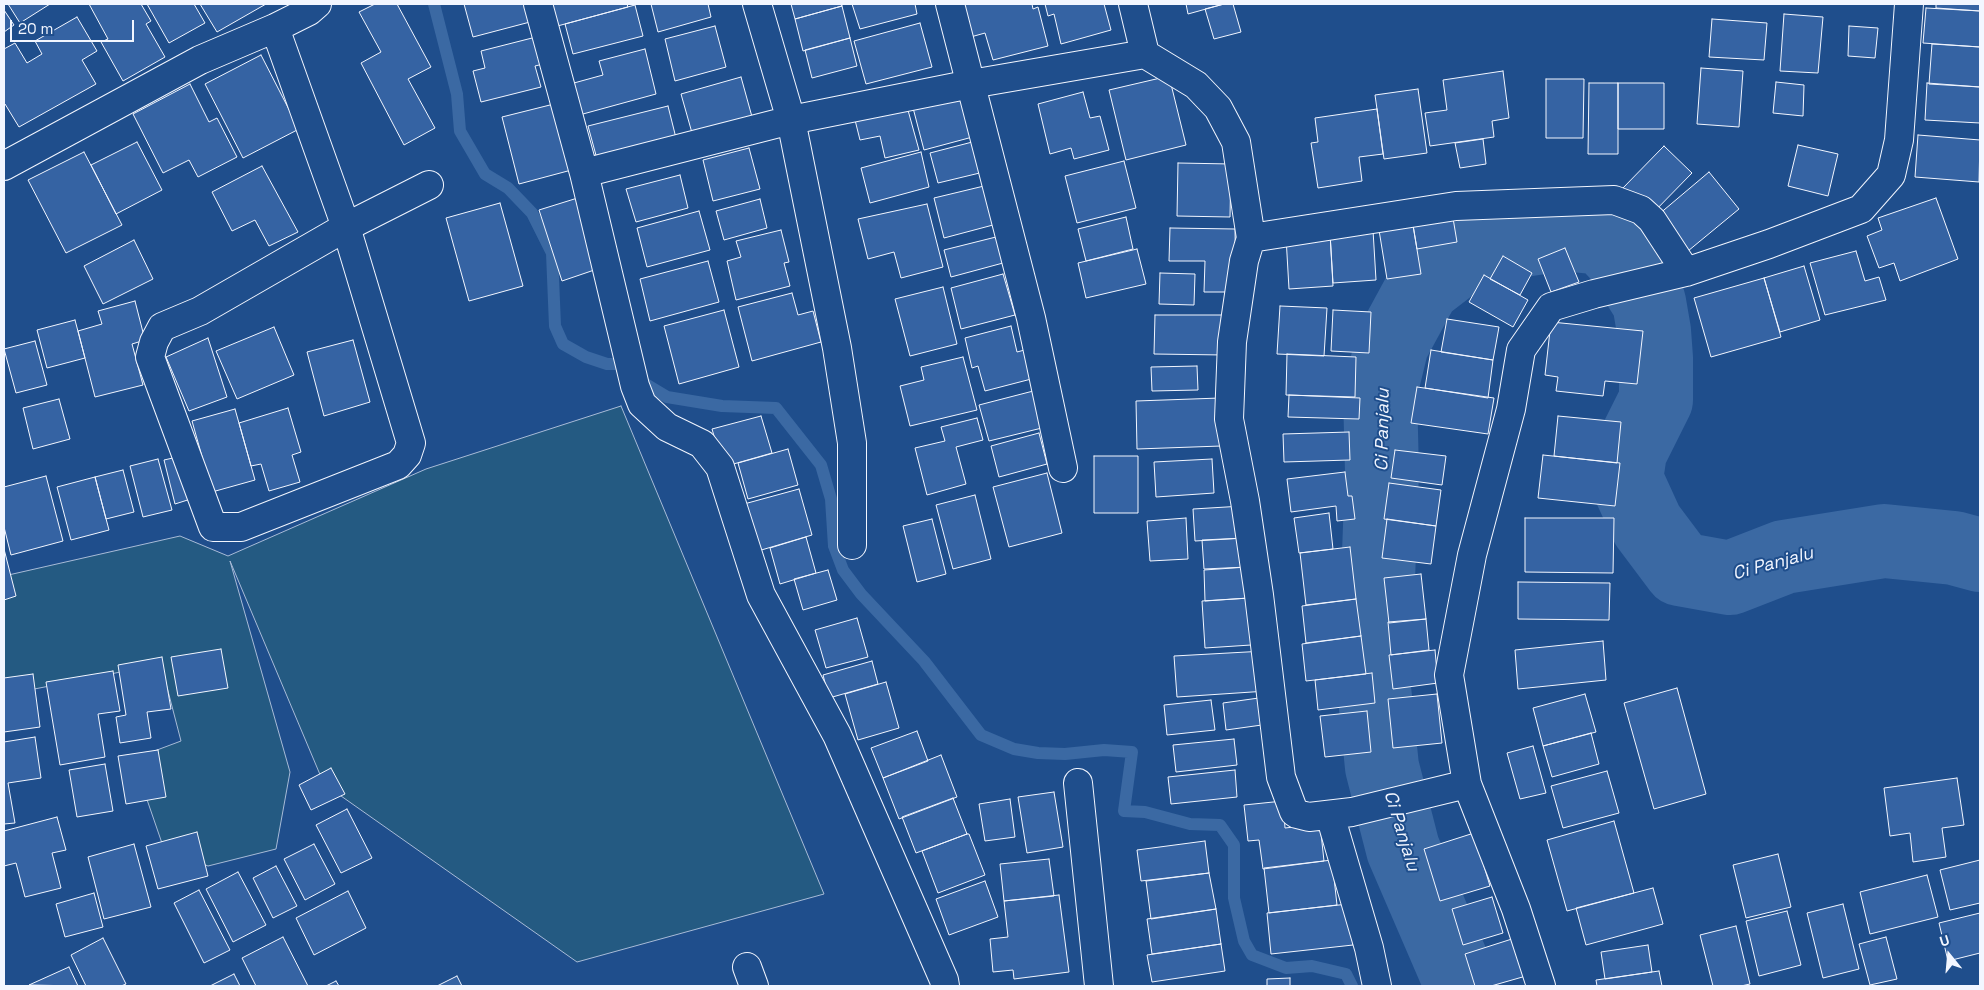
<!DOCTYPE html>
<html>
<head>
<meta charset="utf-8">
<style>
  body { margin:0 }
  #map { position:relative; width:1984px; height:990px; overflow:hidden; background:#1f4e8c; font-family:"Space Grotesk",sans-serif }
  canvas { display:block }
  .frame { position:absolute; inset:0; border:5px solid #f2f6ff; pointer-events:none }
  .north { position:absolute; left:1924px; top:930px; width:50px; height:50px; -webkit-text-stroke:4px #1f4e8c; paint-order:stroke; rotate:343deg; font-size:14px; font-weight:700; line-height:20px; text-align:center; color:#f2f6ff }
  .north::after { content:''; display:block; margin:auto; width:18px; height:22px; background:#f2f6ff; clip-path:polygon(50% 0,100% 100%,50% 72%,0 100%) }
  .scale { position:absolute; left:10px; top:20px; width:124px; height:22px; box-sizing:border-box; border:2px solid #f2f6ff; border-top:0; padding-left:6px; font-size:15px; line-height:18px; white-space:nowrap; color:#f2f6ff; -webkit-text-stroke:4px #1f4e8c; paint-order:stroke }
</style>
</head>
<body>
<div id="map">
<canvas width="1984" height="990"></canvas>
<div class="frame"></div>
<div class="north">U</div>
<div class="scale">20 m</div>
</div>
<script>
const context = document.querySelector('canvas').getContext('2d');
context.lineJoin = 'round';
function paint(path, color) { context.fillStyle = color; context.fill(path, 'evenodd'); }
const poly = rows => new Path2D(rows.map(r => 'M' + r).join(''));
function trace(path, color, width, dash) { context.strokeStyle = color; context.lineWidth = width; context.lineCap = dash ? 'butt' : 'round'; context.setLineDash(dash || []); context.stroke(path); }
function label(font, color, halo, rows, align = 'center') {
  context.font = font + ' "Space Grotesk",sans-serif'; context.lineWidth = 4; context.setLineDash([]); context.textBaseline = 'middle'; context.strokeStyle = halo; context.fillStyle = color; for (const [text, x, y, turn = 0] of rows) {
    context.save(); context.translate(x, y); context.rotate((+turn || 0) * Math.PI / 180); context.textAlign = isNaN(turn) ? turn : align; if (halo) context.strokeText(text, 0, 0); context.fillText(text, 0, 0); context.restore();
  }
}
const green = poly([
  [621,406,824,894,577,962,324,784,230,561,290,772,276,849,208,866,164,849,133,759,181,741,161,664,4,695,4,576,180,536,228,556,426,469,621,406]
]);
paint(green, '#245a82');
trace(green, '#a8bbd7', 1);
trace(poly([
  [434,4,457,94,460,131,485,174,508,188,532,213,552,253,555,326,563,344,586,357,607,364,621,364,647,385,667,397,722,406,776,408,821,465,831,499,834,546,843,570,861,594,924,661,981,735,1014,749,1038,753,1065,754,1104,750,1132,752,1124,811,1145,812,1190,824,1220,825,1234,845,1234,898,1244,941,1252,955,1286,968,1312,966,1346,974,1352,986]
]), '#3b69a3', 12);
trace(poly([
  [1462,986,1403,849,1382,767,1374,688,1382,472,1380,393,1392,344,1423,287,1458,260,1511,242,1562,234,1603,238,1620,256,1649,302,1654,331,1656,358,1656,400,1630,452,1626,479,1647,525,1680,569,1730,578,1784,557,1884,541,1954,548,1980,555]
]), '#3b69a3', 74);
const building = poly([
  [8,4,50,4,20,23,8,4],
  [89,4,141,4,151,21,146,24,165,57,123,81,101,42,108,39,89,4],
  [147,4,194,4,205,23,169,43,147,4],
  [200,4,266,4,217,32,200,4],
  [375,4,397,4,431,67,408,79,435,128,404,145,361,63,381,52,359,12,375,4],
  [464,4,526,4,530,22,473,37,464,4],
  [544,4,627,4,628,7,550,28,544,4],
  [651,4,708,4,711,17,658,32,651,4],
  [791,4,841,4,842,6,795,19,791,4],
  [852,4,915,4,917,14,860,29,852,4],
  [958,4,1032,4,1033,9,1038,7,1048,46,993,60,985,33,967,38,958,4],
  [1045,4,1104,4,1111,30,1061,44,1054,14,1048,16,1045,4],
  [1186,4,1224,4,1188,14,1186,4],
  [1224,4,1233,4,1241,32,1214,39,1205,9,1224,4],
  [1936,4,1980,4,1980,11,1936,8,1936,4],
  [635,5,643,36,573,54,565,24,635,5],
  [842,6,850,38,803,51,795,19,842,6],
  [1926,8,1980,11,1980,47,1923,43,1926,8],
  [4,10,14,25,4,32,4,10],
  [1784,14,1823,17,1818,73,1780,71,1784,14],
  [77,17,97,51,82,60,96,84,19,127,5,104,4,105,4,49,15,43,27,63,42,54,35,41,77,17],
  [1712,19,1767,23,1764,60,1709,57,1712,19],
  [920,23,932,67,866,84,854,41,920,23],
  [715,26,726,67,675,81,665,39,715,26],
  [1849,26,1878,28,1875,58,1848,56,1849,26],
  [540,36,547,63,535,66,541,87,481,102,473,71,485,68,481,51,540,36],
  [850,38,857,66,812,78,805,50,850,38],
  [1932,44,1980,47,1980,87,1929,84,1932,44],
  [645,49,656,94,572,117,563,86,603,75,599,61,645,49],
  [261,55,299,129,243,158,205,84,261,55],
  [1701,68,1743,71,1739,127,1697,124,1701,68],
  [1503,71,1509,118,1492,121,1494,137,1430,146,1425,113,1447,110,1443,80,1503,71],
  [1169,76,1186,145,1126,160,1109,90,1169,76],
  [741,77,754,124,694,140,681,94,741,77],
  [1546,79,1584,79,1583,138,1546,138,1546,79],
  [1776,82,1804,85,1803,116,1773,113,1776,82],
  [1589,83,1618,83,1618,154,1588,154,1589,83],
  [1618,83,1664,83,1664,129,1618,129,1618,83],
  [1927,83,1980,87,1980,123,1925,120,1927,83],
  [190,84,209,122,217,118,237,157,198,177,189,160,163,173,133,114,190,84],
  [968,89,980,135,924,150,912,104,968,89],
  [1418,89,1427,153,1384,159,1375,95,1418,89],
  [1083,92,1090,118,1100,116,1109,150,1074,159,1071,148,1050,154,1038,104,1083,92],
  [562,102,579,168,519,184,502,117,562,102],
  [906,103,919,150,885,158,880,136,860,140,854,116,906,103],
  [668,106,676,138,597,159,588,126,668,106],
  [1377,109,1383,154,1359,157,1362,181,1318,188,1311,143,1318,142,1315,118,1377,109],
  [1918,135,1980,140,1979,182,1915,177,1918,135],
  [1483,139,1486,164,1460,168,1455,143,1483,139],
  [980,140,988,171,938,183,930,153,980,140],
  [137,142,162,190,116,214,91,165,137,142],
  [1798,145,1838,154,1828,196,1788,186,1798,145],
  [1664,146,1692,173,1649,217,1621,190,1664,146],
  [749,148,760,189,713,201,703,160,749,148],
  [84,152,122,225,66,253,28,180,84,152],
  [921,152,929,187,870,203,861,168,921,152],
  [1124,161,1136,208,1077,223,1065,176,1124,161],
  [1178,163,1231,164,1230,217,1177,216,1178,163],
  [262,166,298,232,269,246,255,220,232,231,212,192,262,166],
  [1709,172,1739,209,1688,251,1658,215,1709,172],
  [680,175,688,208,636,222,626,189,680,175],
  [984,186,993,225,944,238,934,198,984,186],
  [584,196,606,266,562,281,539,210,584,196],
  [1936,198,1958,259,1900,281,1894,263,1879,268,1867,236,1882,230,1878,218,1936,198],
  [760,199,767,228,724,240,716,211,760,199],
  [500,203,523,286,469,301,446,218,500,203],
  [927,204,943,267,901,278,894,252,868,259,858,219,927,204],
  [699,211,710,250,647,267,637,228,699,211],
  [1452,212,1457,242,1417,249,1412,219,1452,212],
  [1126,217,1133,249,1086,261,1078,229,1126,217],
  [1412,219,1421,274,1387,279,1378,224,1412,219],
  [1170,228,1235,229,1236,292,1204,292,1205,261,1169,261,1170,228],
  [781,230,789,262,784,263,790,286,736,300,727,261,741,257,736,241,781,230],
  [1373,230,1376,280,1333,283,1330,233,1373,230],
  [1330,233,1333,286,1289,289,1286,237,1330,233],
  [996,237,1003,263,951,277,944,250,996,237],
  [134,240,153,279,103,304,84,266,134,240],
  [1565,248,1579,282,1551,292,1538,259,1565,248],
  [1137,249,1146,284,1086,298,1078,263,1137,249],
  [1856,251,1865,281,1879,277,1886,300,1825,315,1810,263,1856,251],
  [1503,256,1532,273,1520,295,1490,279,1503,256],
  [708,261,719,302,650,321,640,279,708,261],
  [1804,266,1820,320,1780,332,1764,278,1804,266],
  [1160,273,1195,274,1194,305,1159,304,1160,273],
  [1003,274,1015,315,961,329,951,288,1003,274],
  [1484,275,1528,300,1513,327,1469,302,1484,275],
  [1764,278,1781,337,1711,357,1694,298,1764,278],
  [943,287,957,344,910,356,895,299,943,287],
  [792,293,798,315,813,311,821,342,752,361,738,307,792,293],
  [135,301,145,340,132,344,143,385,95,397,78,331,102,324,98,311,135,301],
  [1280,306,1327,308,1324,356,1277,354,1280,306],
  [724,310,739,367,679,384,664,326,724,310],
  [1333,310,1371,312,1369,353,1331,351,1333,310],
  [1155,315,1225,315,1224,355,1154,354,1155,315],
  [1447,319,1499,327,1493,360,1441,352,1447,319],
  [75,320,85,358,47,368,37,330,75,320],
  [1551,322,1643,331,1637,384,1605,381,1603,396,1556,391,1558,377,1545,375,1551,322],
  [1011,326,1017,352,1032,348,1039,377,985,391,978,366,972,368,965,338,1011,326],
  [274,327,294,375,237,399,216,351,274,327],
  [208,338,227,397,189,411,166,357,208,338],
  [353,340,370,402,324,416,307,352,353,340],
  [35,341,47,385,16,393,4,349,35,341],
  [1431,350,1493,360,1488,398,1425,388,1431,350],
  [1287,354,1356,357,1355,397,1286,395,1287,354],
  [963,357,977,410,910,426,900,386,924,380,921,367,963,357],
  [1197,366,1198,390,1152,391,1151,367,1197,366],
  [1417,387,1494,398,1488,434,1411,423,1417,387],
  [1041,389,1050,426,989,441,979,405,1041,389],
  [1289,395,1360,398,1359,419,1288,417,1289,395],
  [1220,398,1221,446,1137,449,1136,401,1220,398],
  [59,399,70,439,33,449,23,408,59,399],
  [288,408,301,452,292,455,300,482,269,491,261,464,251,466,239,423,288,408],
  [235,409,255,480,212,492,192,421,235,409],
  [761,416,772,453,723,467,712,429,761,416],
  [1558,416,1621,422,1617,463,1554,456,1558,416],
  [977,418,983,440,956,447,966,484,927,495,915,448,945,441,941,427,977,418],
  [1349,432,1350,460,1284,462,1283,434,1349,432],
  [1039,433,1047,464,999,477,991,446,1039,433],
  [788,449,798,485,748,499,738,463,788,449],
  [1395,450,1446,456,1442,485,1391,478,1395,450],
  [186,455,197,497,175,504,164,460,186,455],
  [1543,455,1620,463,1615,506,1538,498,1543,455],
  [1094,456,1138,456,1138,513,1094,513,1094,456],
  [158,459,172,510,143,517,130,466,158,459],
  [1212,459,1214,493,1156,497,1154,462,1212,459],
  [123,470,134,512,106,519,95,477,123,470],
  [1345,472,1348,496,1352,496,1355,519,1337,521,1336,506,1291,512,1287,479,1345,472],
  [1047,473,1062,533,1009,547,993,487,1047,473],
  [46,476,63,541,11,555,4,527,4,487,46,476],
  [95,477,109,530,71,540,57,487,95,477],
  [1389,483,1441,490,1436,526,1384,519,1389,483],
  [799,489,812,535,758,551,744,504,799,489],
  [975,495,991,559,953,569,936,505,975,495],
  [1243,506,1245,538,1195,541,1193,509,1243,506],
  [1329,513,1333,549,1299,553,1294,518,1329,513],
  [1186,518,1188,559,1150,561,1147,521,1186,518],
  [1525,518,1614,518,1613,573,1525,572,1525,518],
  [932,519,946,574,917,582,903,526,932,519],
  [1387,519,1436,526,1431,564,1382,558,1387,519],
  [806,537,816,573,780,584,770,548,806,537],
  [1245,538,1247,567,1204,569,1202,540,1245,538],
  [1350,547,1356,599,1306,605,1300,553,1350,547],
  [4,549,16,596,4,600,4,549],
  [1247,567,1249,598,1205,601,1204,570,1247,567],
  [828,570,837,600,803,610,794,579,828,570],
  [1421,574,1426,619,1389,623,1384,578,1421,574],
  [1518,582,1610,583,1609,620,1518,619,1518,582],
  [1249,598,1251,645,1205,648,1202,601,1249,598],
  [1356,599,1361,636,1306,643,1302,606,1356,599],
  [857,618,868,657,826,668,815,630,857,618],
  [1426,619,1429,650,1391,655,1388,622,1426,619],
  [1361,636,1366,674,1306,681,1302,644,1361,636],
  [1603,641,1606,680,1518,689,1515,650,1603,641],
  [221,649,228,688,178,696,171,657,221,649],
  [1435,650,1438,683,1393,689,1389,655,1435,650],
  [1265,651,1267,691,1177,697,1174,656,1265,651],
  [162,657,171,709,147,712,151,738,120,743,116,717,126,715,118,665,162,657],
  [872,661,878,684,829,698,823,675,872,661],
  [113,671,120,711,98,714,105,757,60,765,46,682,113,671],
  [1372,673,1375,703,1318,710,1315,680,1372,673],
  [33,674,40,727,4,732,4,678,33,674],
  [886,682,899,728,858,740,845,694,886,682],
  [1677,688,1706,794,1654,809,1624,703,1677,688],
  [1437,694,1442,743,1393,748,1388,699,1437,694],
  [1585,694,1596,732,1543,746,1533,708,1585,694],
  [1266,697,1269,724,1226,730,1223,703,1266,697],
  [1211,700,1215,730,1167,735,1164,705,1211,700],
  [1367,711,1371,752,1325,757,1320,716,1367,711],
  [917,731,928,761,883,778,871,748,917,731],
  [1591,733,1599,764,1552,777,1543,746,1591,733],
  [35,737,41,778,8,783,15,823,4,824,4,742,35,737],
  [1234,739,1237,765,1176,772,1173,745,1234,739],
  [1533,746,1546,793,1520,799,1507,753,1533,746],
  [158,750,166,797,126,804,118,756,158,750],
  [941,755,957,797,899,819,883,778,941,755],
  [105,764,113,811,77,817,69,770,105,764],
  [331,768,345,794,311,810,299,785,331,768],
  [1235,770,1237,797,1171,804,1168,777,1235,770],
  [1607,771,1619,813,1563,828,1551,786,1607,771],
  [1957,778,1964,825,1942,828,1946,857,1913,862,1910,833,1890,836,1884,788,1957,778],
  [1054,792,1063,847,1027,853,1018,797,1054,792],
  [953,798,967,834,916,853,902,817,953,798],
  [1010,799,1015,837,985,841,979,804,1010,799],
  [1283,801,1285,828,1320,824,1324,861,1263,869,1259,840,1248,841,1244,805,1283,801],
  [347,809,372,858,341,873,316,825,347,809],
  [57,817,66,850,52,853,61,888,25,897,16,863,4,866,4,831,57,817],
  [1614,821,1634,893,1567,911,1547,840,1614,821],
  [197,832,208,876,158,889,146,846,197,832],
  [1474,833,1490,886,1440,901,1424,849,1474,833],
  [967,834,969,834,985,875,938,893,922,851,967,834],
  [1205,841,1209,873,1141,881,1137,850,1205,841],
  [134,844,151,907,104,919,88,857,134,844],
  [314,844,335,884,305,900,284,859,314,844],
  [1778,854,1791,907,1746,918,1733,865,1778,854],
  [1049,859,1054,896,1004,901,1000,864,1049,859],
  [1332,860,1337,905,1269,913,1264,868,1332,860],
  [1980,860,1980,903,1950,910,1940,870,1980,860],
  [276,866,297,906,273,918,253,878,276,866],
  [238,872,266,925,233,942,206,889,238,872],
  [1209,873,1216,909,1151,919,1146,881,1209,873],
  [1927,875,1938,917,1870,934,1860,892,1927,875],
  [985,881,998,917,949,935,936,899,985,881],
  [1653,888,1663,924,1586,945,1576,908,1653,888],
  [199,890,230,950,204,963,174,903,199,890],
  [348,891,366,928,314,955,296,918,348,891],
  [94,893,103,927,65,937,56,904,94,893],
  [1059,895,1069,972,1014,979,1013,970,993,972,990,939,1008,937,1004,901,1059,895],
  [1492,897,1503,933,1463,945,1452,909,1492,897],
  [1348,904,1353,945,1271,954,1267,913,1348,904],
  [1843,904,1859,969,1823,978,1807,913,1843,904],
  [1216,909,1221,944,1152,954,1147,919,1216,909],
  [1787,911,1801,965,1759,976,1746,921,1787,911],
  [1980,913,1980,953,1948,961,1939,923,1980,913],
  [1736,926,1750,984,1741,986,1713,986,1700,935,1736,926],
  [283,937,308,986,256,986,242,958,283,937],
  [1886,937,1897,979,1870,985,1859,944,1886,937],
  [103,938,126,984,121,986,86,986,71,955,103,938],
  [1515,938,1526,976,1491,986,1475,986,1465,954,1515,938],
  [1221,944,1225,971,1152,982,1147,955,1221,944],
  [1648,945,1652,972,1605,979,1601,952,1648,945],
  [69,967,78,986,29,985,69,967],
  [1659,971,1662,986,1597,986,1596,980,1659,971],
  [234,974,240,986,210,986,234,974],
  [457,976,462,986,437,986,457,976],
  [1290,978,1290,986,1267,986,1267,979,1290,978],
  [336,981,339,986,326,986,336,981]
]);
paint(building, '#3563a3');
trace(building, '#f2f6ff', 1);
const minor = poly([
  [538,4,584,173,635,386,642,404,667,427,702,444,720,467,761,595,837,735,944,980,945,986],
  [757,4,791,120,837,348,852,443,852,545],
  [950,4,1031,318,1063,468],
  [275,28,346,227,411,443,407,455,398,465,241,527,213,527,150,357,154,342,162,327,200,311,346,227,429,185],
  [1145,54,1196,85,1218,108,1236,142,1251,238],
  [4,166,200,60,275,28,309,11,317,4],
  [584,173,791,120,971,84,1145,54,1133,4],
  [1686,272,1652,220,1641,210,1614,200,1456,206,1251,238,1244,261,1232,342,1229,419,1245,501,1259,595,1281,777,1294,812,1297,814,1309,817,1352,812,1467,784,1449,675,1472,555,1511,409,1521,350,1551,307,1594,294,1686,272,1769,244,1861,209,1891,175,1899,140,1909,4],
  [1078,783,1099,986],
  [1467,784,1516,909,1541,986],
  [1330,815,1369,948,1377,986],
  [747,967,754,986]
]);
trace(minor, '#f2f6ff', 30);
trace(minor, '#1f4e8c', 28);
label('italic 18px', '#f2f6ff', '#1f4e8c', [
  ["Ci Panjalu",1383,430,-89],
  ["Ci Panjalu",1773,564,-15],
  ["Ci Panjalu",1401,831,73]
]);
</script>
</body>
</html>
